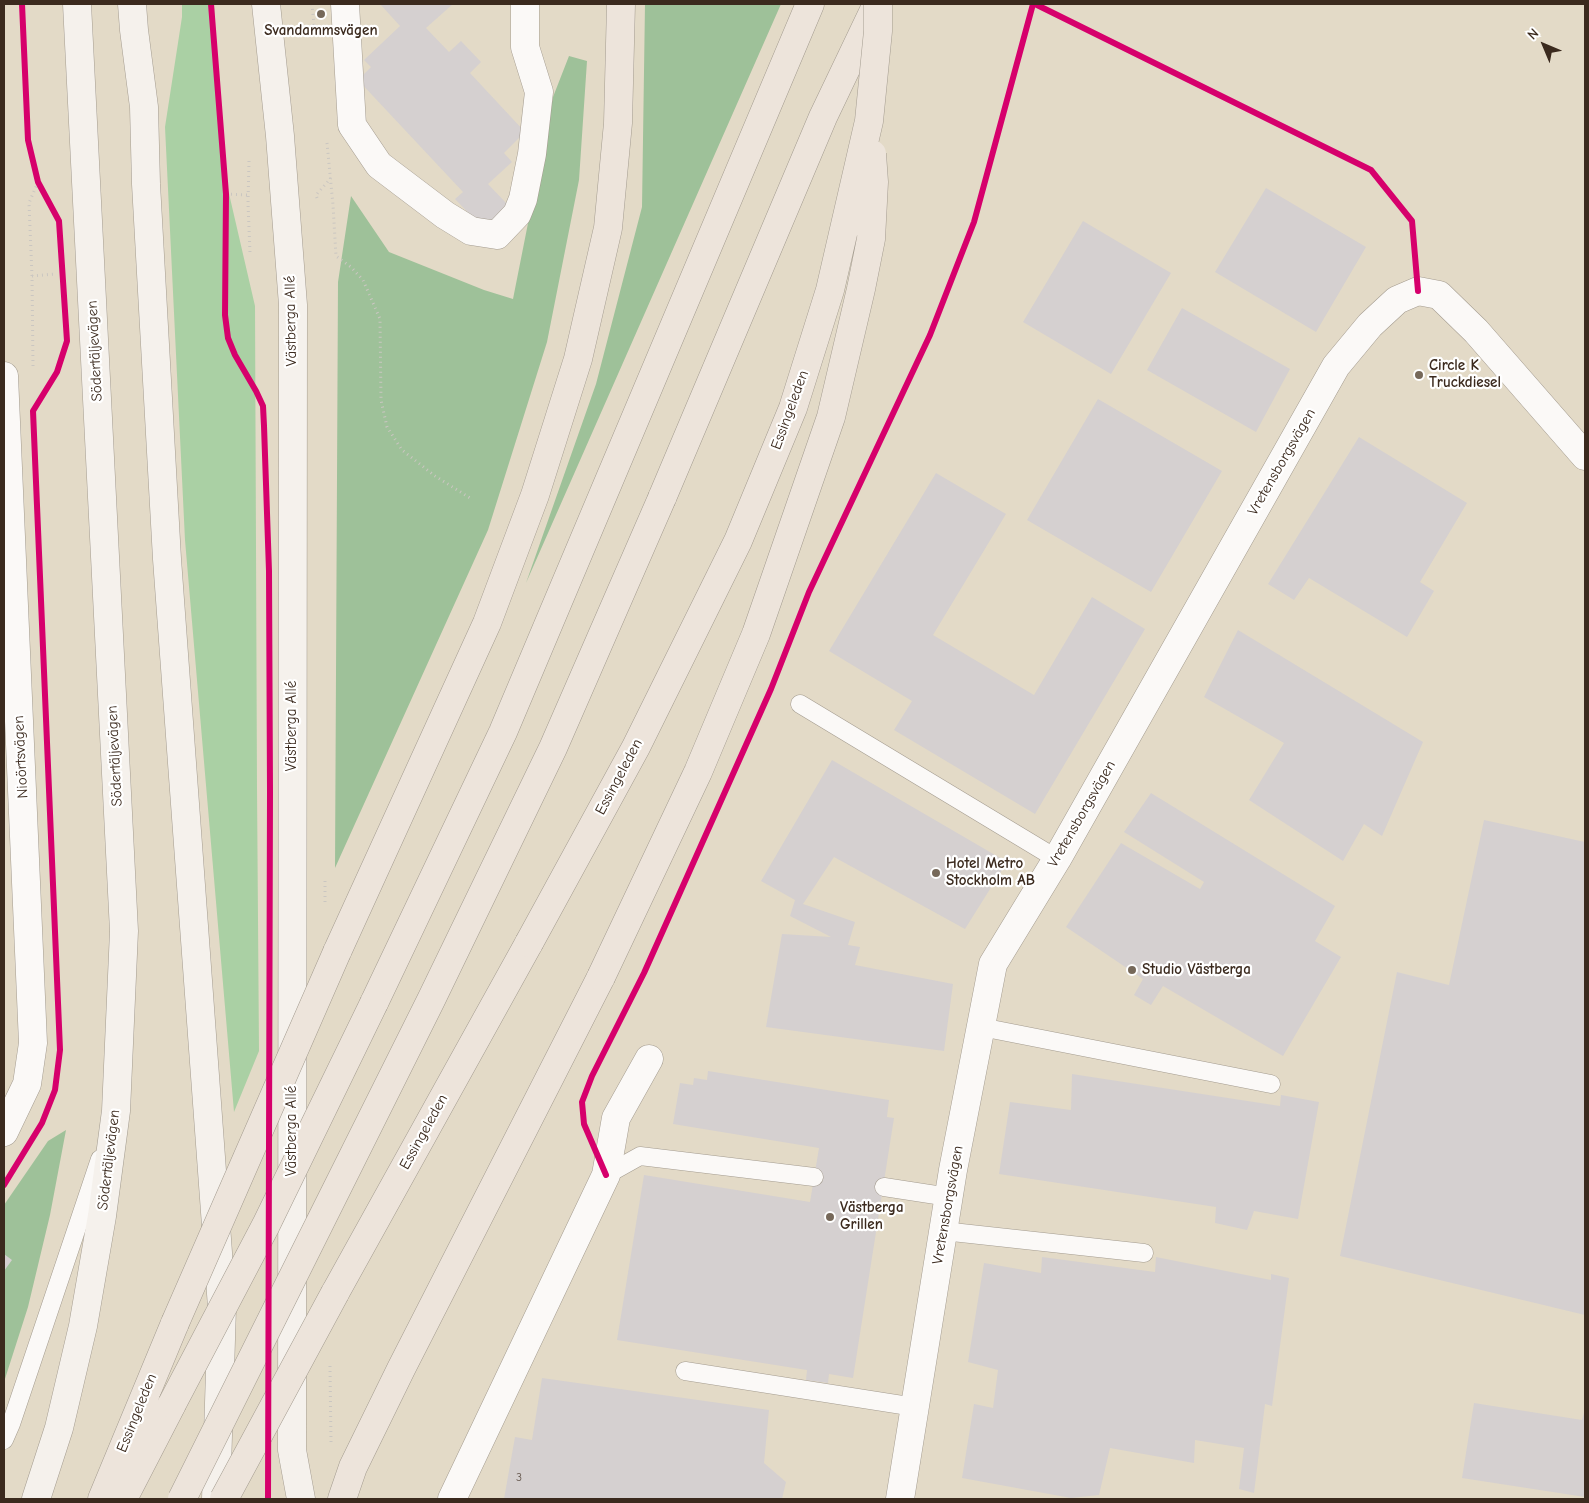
<!DOCTYPE html>
<html>
<head>
<meta charset="utf-8">
<style>
  body { margin:0 }
  #map { position:relative; width:1589px; height:1503px; overflow:hidden; background:#e3dac7; font-family:"Comic Neue",sans-serif }
  canvas { display:block }
  .frame { position:absolute; inset:0; border:5px solid #3b2a1e; pointer-events:none }
  .north { position:absolute; left:1519px; top:20px; width:50px; height:50px; -webkit-text-stroke:4px #fff; paint-order:stroke; rotate:315deg; font-size:14px; font-weight:700; line-height:20px; text-align:center; color:#3b2a1e }
  .north::after { content:''; display:block; margin:auto; width:18px; height:22px; background:#3b2a1e; clip-path:polygon(50% 0,100% 100%,50% 72%,0 100%) }
</style>
</head>
<body>
<div id="map">
<canvas width="1589" height="1503"></canvas>
<div class="frame"></div>
<div class="north">N</div>
</div>
<script>
const context = document.querySelector('canvas').getContext('2d');
context.lineJoin = 'round';
function paint(path, color) { context.fillStyle = color; context.fill(path, 'evenodd'); }
const poly = rows => new Path2D(rows.map(r => 'M' + r).join(''));
function trace(path, color, width, dash) { context.strokeStyle = color; context.lineWidth = width; context.lineCap = dash ? 'butt' : 'round'; context.setLineDash(dash || []); context.stroke(path); }
function label(font, color, halo, rows, align = 'center') {
  context.font = font + ' "Comic Neue",sans-serif'; context.lineWidth = 4.5; context.setLineDash([]); context.textBaseline = 'middle'; context.strokeStyle = halo; context.fillStyle = color; for (const [text, x, y, turn = 0] of rows) {
    context.save(); context.translate(x, y); context.rotate((+turn || 0) * Math.PI / 180); context.textAlign = isNaN(turn) ? turn : align; if (halo) context.strokeText(text, 0, 0); context.fillText(text, 0, 0); context.restore();
  }
}
paint(poly([
  [182,4,214,4,221,159,255,306,257,788,259,1051,234,1112,185,540,165,127,182,17]
]), '#aad0a4');
paint(poly([
  [645,4,781,4,526,583,596,384,642,207],
  [569,56,587,61,579,180,547,342,488,530,335,868,338,282,351,196,389,252,484,290,513,299,553,97],
  [66,1130,50,1215,28,1307,4,1382,4,1205,48,1141]
]), '#9ec199');
paint(poly([
  [380,4,453,4,426,28,449,52,461,41,481,62,470,73,525,132,504,153,512,162,488,184,508,205,483,228,455,199,463,192,358,80,371,67,364,60,400,26],
  [1266,188,1366,247,1316,332,1215,272],
  [1083,221,1171,273,1111,374,1023,322],
  [1182,308,1290,369,1256,432,1147,370],
  [1098,399,1222,471,1151,592,1027,520],
  [1359,437,1467,503,1420,582,1434,591,1407,637,1309,578,1294,600,1268,584],
  [936,473,1006,514,933,635,1034,695,1092,597,1145,629,1035,814,894,730,912,701,829,651],
  [1238,630,1423,742,1382,836,1364,824,1343,861,1249,800,1284,743,1204,697],
  [832,760,1007,862,965,929,834,857,803,904,855,922,848,945,860,947,855,965,953,984,944,1051,766,1027,782,934,831,937,790,916,795,900,761,881],
  [1151,793,1335,906,1315,941,1341,957,1283,1056,1163,986,1151,1005,1134,995,1143,979,1066,927,1121,843,1200,889,1204,882,1124,832],
  [1484,820,1585,842,1585,1315,1340,1256,1397,972,1449,985],
  [708,1071,889,1100,887,1117,894,1118,853,1378,829,1374,828,1383,806,1380,807,1370,617,1340,644,1175,810,1202,819,1148,673,1124,680,1083,693,1085,694,1078,707,1080],
  [1072,1074,1280,1106,1281,1095,1319,1102,1298,1219,1254,1211,1247,1230,1215,1223,1216,1207,999,1174,1010,1102,1071,1110],
  [4,1254,12,1260,4,1271],
  [1042,1257,1155,1272,1156,1257,1271,1280,1271,1274,1289,1278,1272,1406,1265,1404,1254,1493,1239,1489,1244,1448,1195,1440,1194,1463,1110,1448,1099,1495,1071,1498,962,1478,974,1404,993,1408,998,1370,968,1362,984,1263,1041,1273],
  [542,1378,769,1410,764,1463,786,1482,782,1499,504,1499,515,1437,532,1440],
  [1474,1403,1582,1420,1585,1409,1585,1497,1462,1478]
]), '#d5d0d0');
const lane = poly([
  [800,704,1057,859],
  [981,1027,1271,1084],
  [606,1175,640,1156,814,1177],
  [884,1187,949,1197],
  [943,1231,1144,1253],
  [685,1371,915,1407],
  [4,1440,11,1424,100,1159]
]);
const street = poly([
  [345,4,352,125,379,165,445,215,471,231,497,235,517,214,523,199,532,154,539,92,525,47,525,4],
  [4,376,33,1043,27,1084,4,1132],
  [452,1499,606,1175,616,1118,649,1059],
  [900,1499,953,1170,993,964,1057,859,1336,366,1370,325,1397,300,1418,291,1439,295,1476,331,1585,456]
]);
const secondary = poly([
  [132,4,134,30,144,107,146,184,167,559,222,1307,216,1499],
  [266,4,280,136,293,305,292,1450,301,1499],
  [36,1499,59,1428,83,1326,102,1216,116,1111,124,931,77,4]
]);
const highway = poly([
  [662,498,823,117,877,4],
  [337,952,487,623,535,495,578,359,608,228,618,123,621,4],
  [374,1003,503,732,810,4],
  [335,1293,529,943],
  [102,1499,175,1323],
  [123,1499,172,1404],
  [342,1499,353,1467,401,1369,601,977]
]);
trace(lane, '#a39b8f', 19);
trace(street, '#a39b8f', 29);
trace(secondary, '#a39b8f', 29);
trace(highway, '#a39b8f', 29);
trace(poly([
  [312,4,314,25],
  [327,143,333,205,336,256,351,267,363,280,380,319,381,400,387,427,402,450,435,476,470,498],
  [249,161,248,203,250,253],
  [226,194,248,195],
  [317,198,316,195,331,178],
  [32,276,55,274],
  [33,366,32,276,29,203,38,182],
  [325,881,325,905],
  [330,1366,331,1443]
]), '#cac6c1', 3, [1, 4]);
trace(lane, '#fbf9f7', 18);
trace(street, '#fbf9f7', 28);
trace(secondary, '#f5f1ec', 28);
trace(highway, '#ede4db', 28);
const highwayBridge = poly([
  [529,943,636,747,738,541,793,408,830,290,869,121,878,31,878,4],
  [601,977,698,772,756,634,831,417,861,289,871,239,874,182,872,154],
  [175,1323,337,952],
  [172,1404,266,1225,374,1003],
  [182,1499,431,1000,553,748,662,498],
  [224,1499,335,1293]
]);
trace(highwayBridge, '#a39b8f', 29, []);
trace(highwayBridge, '#ede4db', 28);
trace(poly([
  [211,4,226,194,225,315,228,338,235,355,256,391,263,406,264,426,269,571,270,792,268,1499],
  [1035,4,1371,170,1412,221,1418,291],
  [606,1175,584,1124,582,1102,592,1076,644,973,771,689,809,592,930,335,974,222,1033,4],
  [4,1185,42,1123,55,1090,60,1050,33,411,57,372,67,341,59,221,38,182,28,140,22,4]
]), '#d6006c', 6);
for (const [x, y, r, color] of [
  [321,14,5,"#766859"],
  [1419,375,5,"#766859"],
  [936,873,5,"#766859"],
  [1132,970,5,"#766859"],
  [830,1217,5,"#766859"]
]) { const dot = new Path2D(); dot.arc(x, y, r, 0, 2 * Math.PI); context.fillStyle = color; context.fill(dot); trace(dot, '#fff', 2); }
label('12px', '#62544a', null, [
  ["3",519,1478]
]);
label('bold 15px', '#3b2a1e', '#fff', [
  ["Svandammsvägen",321,31,"center"],
  ["Circle K",1429,366],
  ["Truckdiesel",1429,383],
  ["Hotel Metro",946,864],
  ["Stockholm AB",946,881],
  ["Studio Västberga",1142,970],
  ["Västberga",840,1208],
  ["Grillen",840,1225]
], 'left');
label('15px', '#3b2a1e', '#fff', [
  ["Västberga Allé",291,321,-91],
  ["Södertäljevägen",95,351,-93],
  ["Essingeleden",790,410,-70],
  ["Vretensborgsvägen",1282,462,-60],
  ["Västberga Allé",292,726,-90],
  ["Södertäljevägen",115,756,-93],
  ["Nioörtsvägen",21,757,-93],
  ["Essingeleden",619,777,-62],
  ["Vretensborgsvägen",1082,814,-60],
  ["Västberga Allé",292,1131,-90],
  ["Essingeleden",424,1132,-61],
  ["Södertäljevägen",109,1160,-83],
  ["Vretensborgsvägen",948,1205,-80],
  ["Essingeleden",137,1413,-68]
]);
</script>
</body>
</html>
